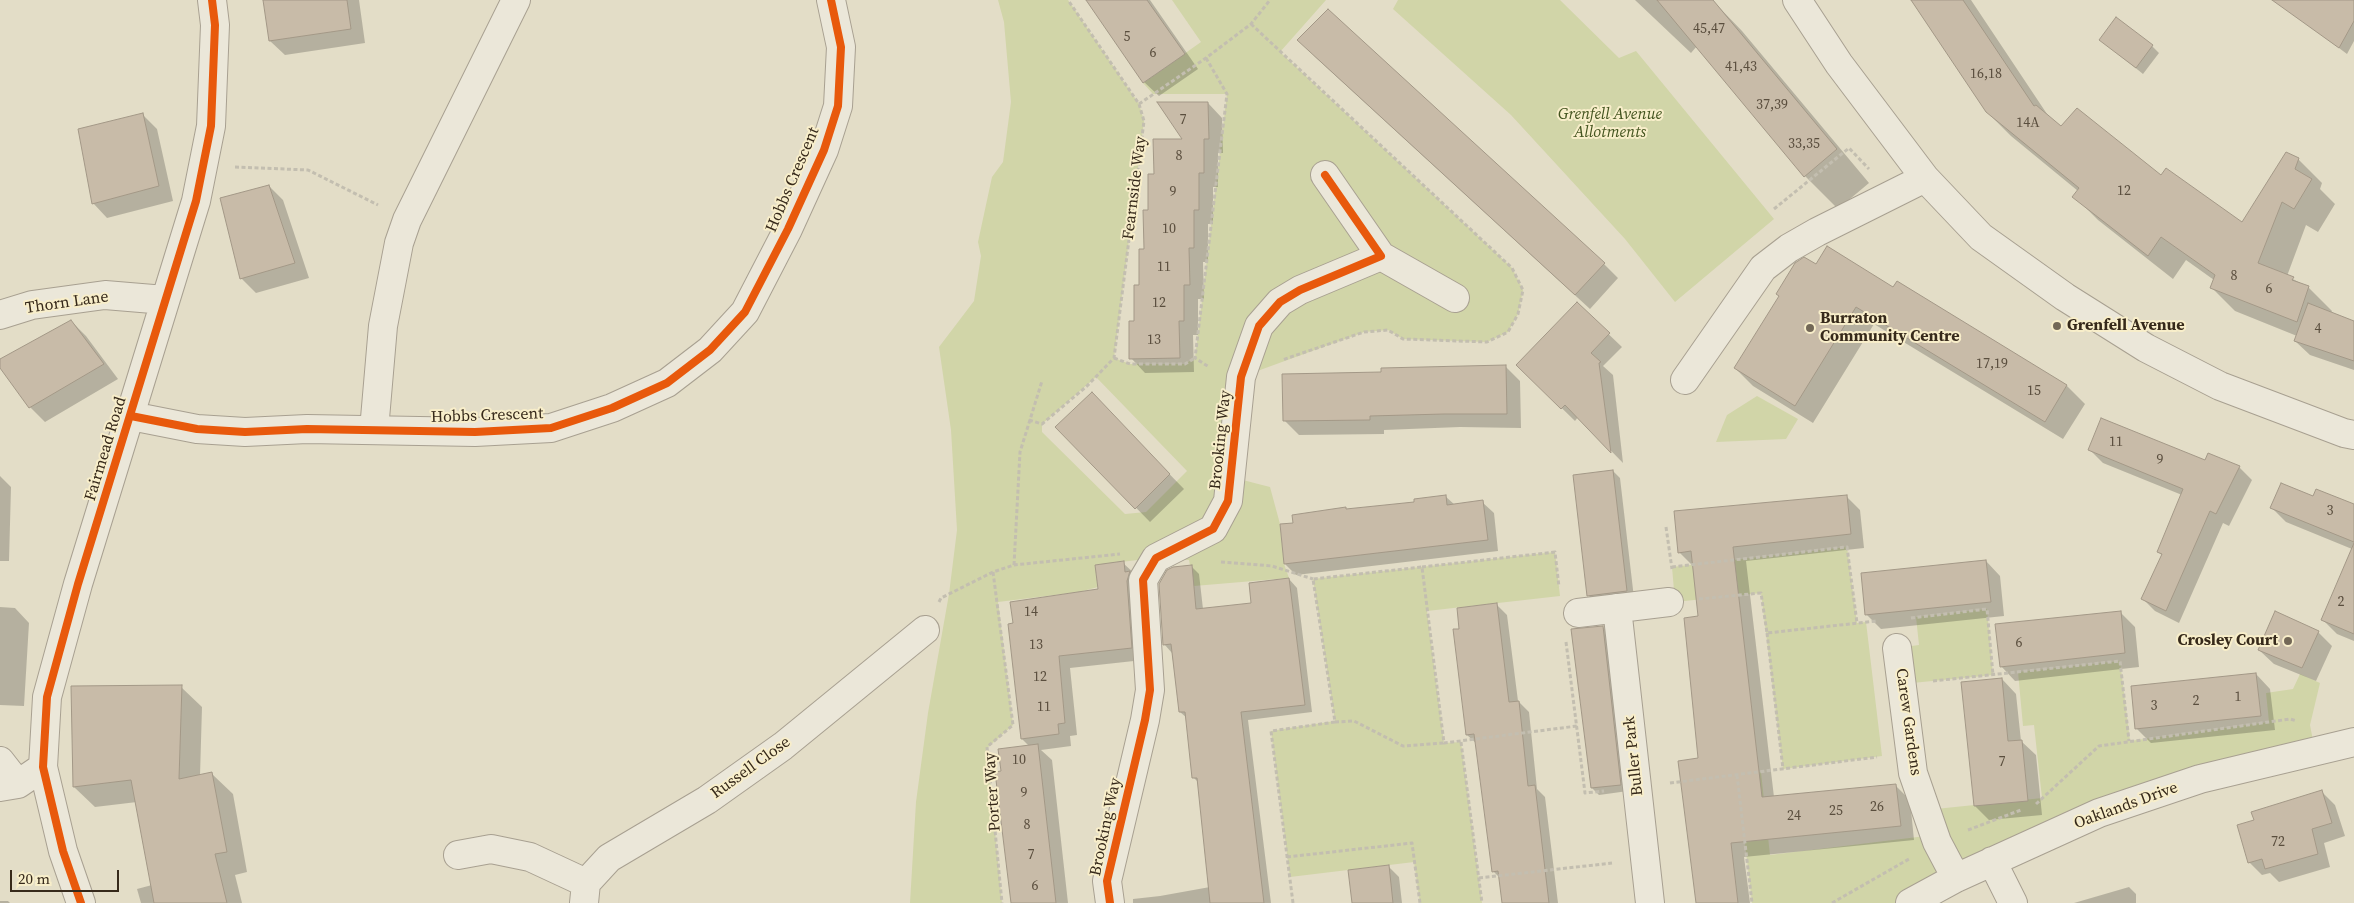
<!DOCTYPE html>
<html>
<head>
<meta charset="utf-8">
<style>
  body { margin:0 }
  #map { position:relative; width:2354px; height:903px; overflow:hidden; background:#e3ddc7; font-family:"Source Serif 4",serif }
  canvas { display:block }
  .scale { position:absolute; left:10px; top:870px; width:109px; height:22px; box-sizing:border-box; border:2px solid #36291a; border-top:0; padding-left:6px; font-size:15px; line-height:18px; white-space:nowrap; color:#36291a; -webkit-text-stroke:4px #f8eeca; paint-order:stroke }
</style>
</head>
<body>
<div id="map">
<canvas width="2354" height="903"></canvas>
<div class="scale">20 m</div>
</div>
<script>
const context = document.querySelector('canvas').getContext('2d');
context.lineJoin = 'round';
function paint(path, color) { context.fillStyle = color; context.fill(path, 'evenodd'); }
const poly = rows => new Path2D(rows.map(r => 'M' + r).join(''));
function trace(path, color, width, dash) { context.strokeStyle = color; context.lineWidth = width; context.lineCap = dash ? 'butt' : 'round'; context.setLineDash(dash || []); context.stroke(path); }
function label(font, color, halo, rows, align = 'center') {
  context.font = font + ' "Source Serif 4",serif'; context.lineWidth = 4; context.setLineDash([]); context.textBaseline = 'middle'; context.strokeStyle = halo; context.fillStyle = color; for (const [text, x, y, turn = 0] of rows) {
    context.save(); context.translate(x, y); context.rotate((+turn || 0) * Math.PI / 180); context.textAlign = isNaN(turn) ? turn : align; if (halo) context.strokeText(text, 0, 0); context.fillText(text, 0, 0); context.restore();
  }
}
paint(poly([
  [998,0,1068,0,1139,104,1144,121,1114,358,1130,364,1185,364,1195,358,1227,94,1153,94,1143,83,1201,42,1172,0,1326,0,1280,52,1512,268,1523,290,1518,314,1508,332,1487,342,1403,339,1388,330,1364,332,1241,377,1231,477,1270,487,1280,524,1284,564,1289,578,1194,586,1189,560,1155,558,1095,565,1098,587,1079,592,998,602,1013,725,987,748,1002,903,910,903,916,802,928,713,949,594,957,530,951,430,939,347,974,301,981,256,978,242,992,177,1003,162,1011,102,1004,22],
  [1096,377,1187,471,1146,512,1125,514,1042,432,1042,424],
  [1398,0,1560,0,1619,58,1636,51,1774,219,1675,302,1625,239,1511,115,1393,9],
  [1757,396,1798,419,1786,439,1716,442,1727,415],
  [1847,547,1857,623,1866,622,1882,756,1783,769,1761,593,1675,602,1672,567],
  [1555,552,1560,596,1427,611,1444,743,1461,742,1482,903,1420,903,1414,862,1290,877,1271,731,1335,721,1313,579],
  [1987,609,1993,675,1902,684,1897,648,1919,645,1916,617],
  [2120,661,2130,741,2269,722,2266,693,2293,689,2300,674,2320,683,2310,725,2315,751,2200,779,1910,903,1752,903,1737,775,1761,772,1770,855,1934,835,1926,810,2042,798,2034,725,2023,726,2018,672]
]), '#d1d5a8');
paint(poly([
  [264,0,359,0,365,43,285,55,270,41],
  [1088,0,1150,0,1198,69,1159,96,1144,82],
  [1635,0,1712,0,1742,31,1869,183,1838,209,1805,176,1697,46,1691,53],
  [1913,0,1971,0,2049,117,2061,128,2162,177,2243,224,2298,159,2322,183,2320,189,2335,204,2318,232,2306,225,2287,276,2308,287,2332,311,2331,313,2354,322,2354,370,2310,355,2295,341,2297,336,2235,311,2211,287,2214,280,2186,260,2173,279,2098,220,2074,196,2078,191,2011,136,1987,112],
  [2295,0,2354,0,2354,41,2347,54,2288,10],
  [2101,40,2152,46,2159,53,2143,74],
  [1313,55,1604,264,1618,278,1590,309],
  [1208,103,1222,118,1223,153,1218,153,1218,187,1213,187,1213,224,1208,224,1208,262,1203,262,1204,299,1198,299,1198,335,1193,335,1194,372,1145,373,1131,358,1155,175,1185,140],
  [143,115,157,129,173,201,107,218,93,203],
  [269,186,283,200,309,278,256,293,242,279],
  [1816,266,1894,288,1897,283,2067,386,2085,404,2063,439,1874,324,1813,423,1753,386,1735,368,1780,296],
  [1577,304,1622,347,1603,366,1613,375,1623,463,1578,417,1575,421,1531,378],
  [71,321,86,336,118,379,45,422,30,407,0,366,0,361],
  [1506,367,1520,381,1521,428,1460,427,1384,430,1384,434,1299,435,1284,420,1383,373],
  [1106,409,1184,489,1150,522,1057,427],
  [2090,450,2206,461,2208,455,2239,467,2252,480,2229,526,2223,523,2179,623,2155,611,2142,598,2163,556,2158,552,2182,495,2103,463],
  [1613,471,1620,478,1634,598,1596,603,1589,596],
  [0,476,11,487,9,561,0,561],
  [1445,496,1455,505,1482,502,1494,513,1498,551,1296,575,1285,564,1415,503],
  [1846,496,1860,510,1864,548,1746,561,1774,797,1896,786,1910,800,1914,840,1744,857,1750,903,1697,903,1700,617,1693,566,1679,552],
  [2313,497,2354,506,2354,641,2337,634,2323,620,2352,549,2286,522,2272,508],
  [1986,561,2000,576,2004,616,1881,629,1866,614],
  [1123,563,1136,575,1143,660,1070,668,1077,735,1070,736,1071,746,1041,750,1052,760,1068,903,1011,903,1002,772,1030,747,1022,739,1010,625,1100,590],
  [1191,566,1199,574,1203,609,1252,605,1289,579,1297,588,1312,712,1248,720,1271,903,1133,903,1133,899,1160,896,1210,887,1199,783,1194,778,1187,718,1180,712,1172,653,1164,644],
  [1497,605,1507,615,1518,701,1529,712,1537,789,1545,797,1558,903,1503,903,1500,878,1493,871,1477,744,1467,735,1460,630],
  [0,607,15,608,29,623,24,706,0,705],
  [2121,613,2135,627,2139,667,2015,681,2001,666],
  [1603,627,1610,634,1628,791,1599,795,1592,788],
  [2318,632,2332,646,2316,681,2274,664,2259,650],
  [2256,674,2270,689,2275,730,2151,743,2136,728],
  [2002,679,2016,694,2021,741,2036,755,2042,815,1989,820,1975,806],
  [181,687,202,707,200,776,212,774,233,794,247,872,235,875,242,903,141,903,137,889,152,885,137,802,95,807,74,787],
  [2322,792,2335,805,2345,836,2324,843,2330,867,2279,882,2270,873,2262,875,2249,862,2255,821],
  [1388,866,1399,877,1402,903,1353,903],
  [2129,887,2136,894,2136,903,2074,903],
  [0,901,8,901,10,903,0,903]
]), '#0003');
const building = poly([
  [263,0,347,0,351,29,269,41,263,0],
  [1086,0,1147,0,1185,54,1143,83,1086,0],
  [1657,0,1713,0,1837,149,1804,177,1657,0],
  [1911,0,1963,0,2034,106,2036,105,2061,126,2077,108,2161,175,2166,168,2242,222,2286,152,2299,158,2295,169,2312,179,2294,209,2282,202,2258,263,2294,277,2292,280,2309,286,2297,322,2210,288,2215,275,2161,237,2148,256,2072,197,2079,188,1986,112,1911,0],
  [2272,0,2354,0,2354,21,2339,48,2272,0],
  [1328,9,1605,263,1575,295,1297,40,1328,9],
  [2116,17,2153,45,2136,68,2099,40,2116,17],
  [1157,102,1208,102,1209,139,1204,139,1204,173,1199,173,1199,210,1194,210,1194,248,1189,248,1190,285,1184,285,1184,321,1179,321,1180,358,1129,359,1129,321,1134,321,1134,285,1139,285,1139,249,1144,249,1143,210,1148,210,1148,174,1154,174,1153,139,1182,139,1157,102],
  [143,113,159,186,92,204,78,129,143,113],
  [269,185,295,263,240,279,220,198,269,185],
  [1827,246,1893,287,1897,281,2067,385,2045,422,1856,307,1795,406,1734,368,1779,296,1776,294,1795,263,1804,257,1816,264,1827,246],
  [1577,302,1610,333,1591,353,1601,362,1599,363,1611,453,1565,405,1561,409,1516,365,1577,302],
  [2308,303,2354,321,2354,361,2294,341,2308,303],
  [71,320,104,364,29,408,0,368,0,359,71,320],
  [1506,365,1507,414,1444,414,1370,416,1370,420,1283,421,1282,374,1381,372,1381,368,1506,365],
  [1092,392,1170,474,1135,509,1055,427,1092,392],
  [2101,418,2205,460,2208,453,2240,466,2216,514,2210,511,2166,611,2141,599,2162,554,2157,552,2183,489,2088,450,2101,418],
  [1613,470,1627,591,1587,596,1573,475,1613,470],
  [2281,483,2313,496,2316,489,2354,504,2354,542,2270,508,2281,483],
  [1446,495,1447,505,1483,500,1488,540,1284,564,1280,524,1293,523,1292,515,1346,507,1346,509,1414,502,1414,499,1446,495],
  [1847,495,1851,534,1733,547,1762,797,1896,784,1901,826,1731,843,1738,903,1696,903,1678,761,1698,758,1684,618,1698,616,1691,551,1678,553,1674,511,1847,495],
  [2354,543,2354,634,2321,620,2354,543],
  [1986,560,1991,602,1865,615,1861,573,1986,560],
  [1124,561,1125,572,1130,571,1127,581,1132,648,1059,656,1065,723,1058,724,1059,734,1021,739,1008,624,1013,623,1010,602,1098,589,1095,565,1124,561],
  [1192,565,1196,609,1251,603,1249,583,1289,578,1305,705,1241,712,1264,903,1210,903,1197,778,1192,778,1185,712,1179,712,1171,644,1163,645,1159,584,1167,570,1173,567,1192,565],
  [1497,603,1509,702,1519,701,1528,786,1535,785,1549,903,1502,903,1498,871,1492,872,1474,734,1466,735,1453,629,1459,629,1457,608,1497,603],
  [2121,611,2125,653,2000,667,1995,624,2121,611],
  [2275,611,2319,631,2302,668,2258,650,2275,611],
  [1603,626,1621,785,1591,788,1571,629,1603,626],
  [2256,673,2261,716,2135,729,2131,686,2256,673],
  [2002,678,2008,741,2022,740,2028,801,1974,806,1961,682,2002,678],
  [182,685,179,779,212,772,227,852,215,854,227,903,154,903,131,780,73,787,71,686,182,685],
  [1038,744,1056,903,1011,903,995,772,1001,771,998,749,1038,744],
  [2322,790,2332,823,2312,829,2318,854,2265,869,2262,859,2248,863,2237,825,2254,820,2251,812,2322,790],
  [1389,865,1393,903,1352,903,1348,870,1389,865]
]);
paint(building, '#c8bba8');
trace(building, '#a39887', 1);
const minor = poly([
  [1797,0,1839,64,1925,178,1981,237,2065,297,2146,348,2220,386,2344,433,2354,435],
  [1381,256,1455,298],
  [0,315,32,305,105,295,165,300],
  [1685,380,1763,268,1789,248,1817,232,1925,178],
  [131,416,197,429,245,432,307,429,475,432,551,428,612,408,667,383,710,350,745,312,788,229,824,150,838,106,841,47,831,0],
  [374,430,383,326,399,243,407,220,516,0],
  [1617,608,1650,903],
  [1578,613,1669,602],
  [1897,648,1913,773,1937,842,1956,878],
  [0,761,18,784],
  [0,787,18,784,43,767],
  [458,855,491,849,530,857,586,883],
  [1992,861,2013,903],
  [81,903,63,851,43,767,47,697,78,584,196,201,211,126,215,25,212,0],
  [584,903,586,883,609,858,707,800,783,746,925,630],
  [1110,903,1107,881,1145,720,1150,690,1143,580,1156,558,1213,529,1228,501,1241,377,1259,326,1280,302,1300,290,1381,256,1325,175],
  [1910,903,1956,878,2099,813,2200,779,2354,742]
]);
trace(minor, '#a8a091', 30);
trace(poly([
  [1251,24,1512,268,1523,290,1518,314,1508,332,1487,342,1403,339,1388,330,1364,332,1282,360],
  [1206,58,1227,94,1195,358,1209,367],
  [1139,104,1206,58,1251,24,1270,0],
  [235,167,308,170,378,205],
  [1774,209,1849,148,1869,169],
  [1114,358,1130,364,1185,364,1195,358],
  [1029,420,1042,424,1087,386,1114,358,1144,121,1139,104,1068,0],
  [1666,527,1672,569],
  [1221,562,1272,566,1313,579],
  [1014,565,1020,452,1042,381],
  [1422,567,1555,552,1559,587],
  [1672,567,1847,547,1857,623],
  [993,572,1013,725,987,747,1002,903],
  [1699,599,1761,593,1767,633,1877,621],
  [939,602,941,598,993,572,1014,565,1120,554],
  [1911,618,1987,609,1993,675],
  [1767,633,1783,769],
  [1566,642,1585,793,1604,791],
  [1933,681,2120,661,2129,741],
  [1335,722,1354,721,1403,746,1444,743],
  [1461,742,1482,903],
  [1737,775,1752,903],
  [1670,783,1877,757],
  [2036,804,2099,746,2290,719,2297,721],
  [1968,830,2021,810],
  [1287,857,1412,843,1420,903],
  [1479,878,1612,863],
  [1293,903,1271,731,1335,722,1313,579,1422,567,1444,743,1577,726],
  [1832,903,1909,859]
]), '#c3beb0', 3, [4, 2.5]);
trace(minor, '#ebe7d9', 28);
trace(poly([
  [131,416,197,429,245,432,307,429,475,432,551,428,612,408,667,383,710,350,745,312,788,229,824,150,838,106,841,47,831,0],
  [81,903,63,851,43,767,47,697,78,584,196,201,211,126,215,25,212,0],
  [1110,903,1107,881,1145,720,1150,690,1143,580,1156,558,1213,529,1228,501,1241,377,1259,326,1280,302,1300,290,1381,256,1325,175]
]), '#e8590c', 8);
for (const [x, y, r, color] of [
  [2057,326,5,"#736857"],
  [1810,328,5,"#736857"],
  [2288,641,5,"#736857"]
]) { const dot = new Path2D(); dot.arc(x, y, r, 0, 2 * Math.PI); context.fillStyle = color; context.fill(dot); trace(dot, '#f8eeca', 2); }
label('14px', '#5a4e3e', null, [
  ["45,47",1709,29],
  ["5",1127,37],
  ["6",1153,53],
  ["41,43",1741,67],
  ["16,18",1986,74],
  ["37,39",1772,105],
  ["7",1183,120],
  ["14A",2028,123],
  ["33,35",1804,144],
  ["8",1179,156],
  ["12",2124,191],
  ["9",1173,192],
  ["10",1169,229],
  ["11",1164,267],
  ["8",2234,276],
  ["6",2269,289],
  ["12",1159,303],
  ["4",2318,329],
  ["13",1154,340],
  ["17,19",1992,364],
  ["15",2034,391],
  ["11",2116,442],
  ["9",2160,460],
  ["3",2330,511],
  ["2",2341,602],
  ["14",1031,612],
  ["6",2019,643],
  ["13",1036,645],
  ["12",1040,677],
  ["1",2238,697],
  ["2",2196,701],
  ["3",2154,706],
  ["11",1044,707],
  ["10",1019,760],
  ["7",2002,762],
  ["9",1024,793],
  ["26",1877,807],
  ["25",1836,811],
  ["24",1794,816],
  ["8",1027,825],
  ["72",2278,842],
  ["7",1031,855],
  ["6",1035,886]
]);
label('italic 16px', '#43541f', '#f8eeca', [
  ["Grenfell Avenue",1610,115],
  ["Allotments",1610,133]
]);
label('16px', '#36291a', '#f8eeca', [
  ["Hobbs Crescent",793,180,-67],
  ["Fearnside Way",1135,188,-83],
  ["Thorn Lane",67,303,-8],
  ["Hobbs Crescent",487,416,-2],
  ["Brooking Way",1221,440,-84],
  ["Fairmead Road",106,449,-73],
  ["Carew Gardens",1908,722,82],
  ["Buller Park",1634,756,-96],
  ["Russell Close",751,768,-36],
  ["Porter Way",993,792,-94],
  ["Oaklands Drive",2126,806,-20],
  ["Brooking Way",1106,827,-78]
]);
label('bold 16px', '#36291a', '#f8eeca', [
  ["Burraton",1820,319],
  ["Community Centre",1820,337],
  ["Grenfell Avenue",2067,326],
  ["Crosley Court",2278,641,"right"]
], 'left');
</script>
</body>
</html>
